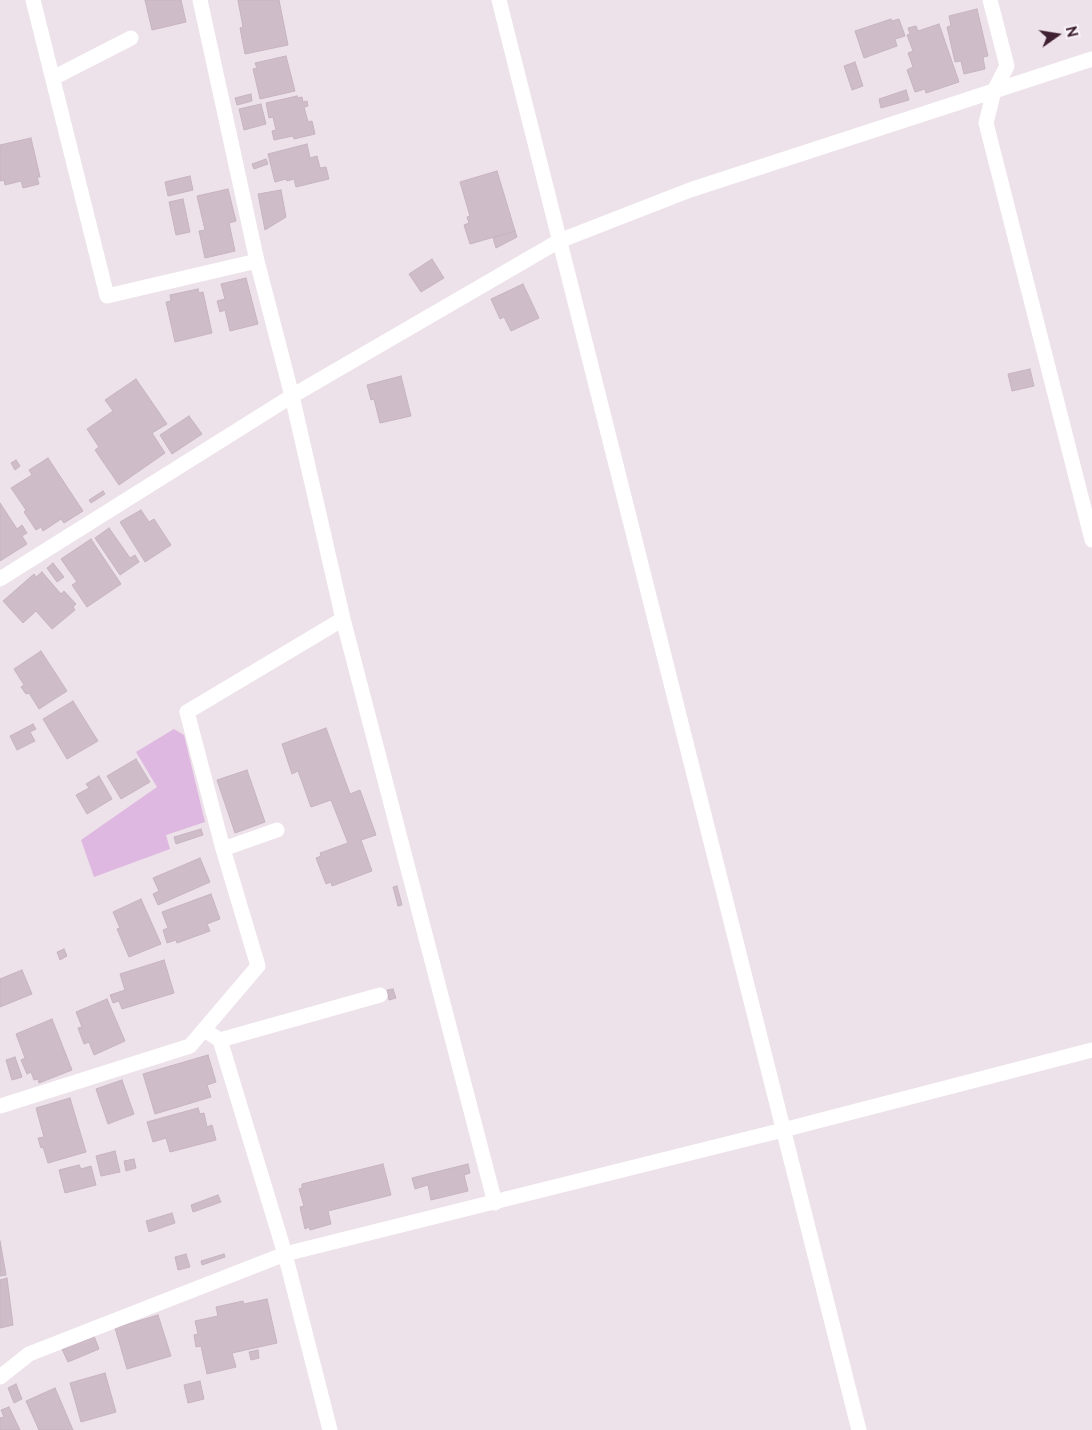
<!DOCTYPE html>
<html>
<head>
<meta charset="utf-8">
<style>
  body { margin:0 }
  #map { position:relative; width:1092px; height:1430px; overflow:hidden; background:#ede1ea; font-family:Raleway,sans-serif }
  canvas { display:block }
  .north { position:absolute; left:1032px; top:10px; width:50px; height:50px; -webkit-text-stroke:4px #f9f2f8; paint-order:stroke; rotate:77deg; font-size:14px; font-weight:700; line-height:20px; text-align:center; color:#3f2032 }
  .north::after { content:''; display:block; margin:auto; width:18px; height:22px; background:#3f2032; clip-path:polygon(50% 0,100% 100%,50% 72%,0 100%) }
</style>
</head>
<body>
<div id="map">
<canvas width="1092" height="1430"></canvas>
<div class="north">N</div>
</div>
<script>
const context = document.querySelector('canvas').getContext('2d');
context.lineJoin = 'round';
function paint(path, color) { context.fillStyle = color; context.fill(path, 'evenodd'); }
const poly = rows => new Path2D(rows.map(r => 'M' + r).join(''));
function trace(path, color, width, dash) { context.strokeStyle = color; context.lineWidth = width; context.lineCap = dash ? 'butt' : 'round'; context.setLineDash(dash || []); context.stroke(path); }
paint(poly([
  [174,729,184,735,205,822,166,835,170,849,94,877,81,840,157,787,136,752]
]), '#deb8e0');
const building = poly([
  [145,0,181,0,186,22,152,30,145,0],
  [238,0,279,0,288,45,245,54,240,28,243,27,238,0],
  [977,9,988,56,983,57,985,69,964,74,961,61,955,62,947,27,951,26,949,16,977,9],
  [891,19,892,21,899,19,905,36,895,39,897,46,864,58,855,31,891,19],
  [939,24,959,82,926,93,925,89,915,92,907,70,913,67,908,53,913,51,907,35,910,34,908,28,916,26,918,31,939,24],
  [286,56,295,91,260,99,253,69,257,68,255,63,286,56],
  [855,62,863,86,852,90,844,66,855,62],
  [906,90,909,100,881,108,879,99,906,90],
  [251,94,252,101,237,105,235,98,251,94],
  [297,96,298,98,302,97,303,102,307,101,308,106,304,107,308,122,312,121,315,134,294,139,293,136,274,140,272,131,276,130,273,117,269,118,266,103,297,96],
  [261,104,266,124,244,130,239,109,261,104],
  [31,138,40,177,37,177,39,184,23,188,21,181,5,185,4,180,0,181,0,145,31,138],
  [307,144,310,158,317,156,320,168,326,167,329,179,296,187,294,179,287,181,286,179,275,182,268,154,307,144],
  [266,159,268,164,254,169,252,164,266,159],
  [497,171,515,231,470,244,464,225,469,223,467,217,470,216,460,182,497,171],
  [190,176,193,190,168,196,165,182,190,176],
  [228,189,236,221,229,223,235,251,205,258,199,231,205,230,197,196,228,189],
  [281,190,286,217,265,230,258,194,281,190],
  [183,199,190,232,176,235,169,202,183,199],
  [515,231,517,237,496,248,493,238,515,231],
  [432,259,444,278,421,292,409,274,432,259],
  [246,278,258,324,230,331,225,310,220,312,217,301,225,299,221,284,246,278],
  [523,284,539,318,511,331,504,317,500,319,491,299,523,284],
  [198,289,199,293,203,292,212,333,175,342,166,302,171,301,170,295,198,289],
  [1030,369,1034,386,1012,391,1008,374,1030,369],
  [401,376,411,416,380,423,374,399,371,400,367,385,401,376],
  [136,379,167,424,152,433,165,453,119,485,95,450,99,447,87,429,113,411,105,400,136,379],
  [189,416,202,434,172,454,160,435,189,416],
  [48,458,83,511,64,523,61,519,43,531,41,527,36,530,24,512,26,510,11,488,32,475,29,470,48,458],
  [16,460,20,466,15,470,11,463,16,460],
  [103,491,105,494,91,503,89,500,103,491],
  [0,503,17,529,22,525,27,533,22,536,27,544,0,561,0,503],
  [141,510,149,522,154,519,171,545,145,562,120,522,141,510],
  [109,528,130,558,135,555,139,562,120,575,95,538,109,528],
  [91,539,121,584,87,607,72,585,77,582,61,559,91,539],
  [53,563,64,577,57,582,47,568,53,563],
  [42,572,61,594,64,591,76,604,73,607,75,610,52,629,36,611,23,623,3,601,34,574,36,577,42,572],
  [41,651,67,691,39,709,29,693,26,694,21,687,24,685,14,669,41,651],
  [73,701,98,741,67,759,43,719,73,701],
  [33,724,36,729,30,732,35,741,17,750,10,736,33,724],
  [326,728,350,794,360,790,376,835,361,840,372,871,332,886,331,882,326,884,316,858,321,856,320,853,348,843,331,800,311,807,298,771,292,774,282,744,326,728],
  [136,759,150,782,121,799,107,776,136,759],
  [247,770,265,822,235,833,217,780,247,770],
  [99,776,112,799,87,814,76,795,89,788,86,784,99,776],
  [201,829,203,835,176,844,174,837,201,829],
  [200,858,210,882,158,905,153,894,159,891,153,878,200,858],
  [397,886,402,905,398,906,393,887,397,886],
  [211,894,220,919,207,924,210,931,177,943,176,940,167,943,163,930,168,928,162,912,211,894],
  [141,899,161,944,129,957,117,929,120,928,113,912,141,899],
  [64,949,67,956,60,960,57,952,64,949],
  [164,960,174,993,122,1009,119,1001,113,1003,110,995,125,990,120,974,164,960],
  [22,970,32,994,0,1007,0,979,22,970],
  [393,989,396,998,389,1000,387,990,393,989],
  [107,999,125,1041,94,1055,89,1042,84,1044,78,1028,82,1027,76,1012,107,999],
  [52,1019,72,1070,39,1083,38,1079,34,1080,31,1072,27,1074,21,1060,25,1058,16,1034,52,1019],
  [208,1055,216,1082,207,1085,211,1097,155,1114,143,1074,208,1055],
  [15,1057,22,1077,12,1080,6,1060,15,1057],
  [122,1080,134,1114,108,1124,96,1089,122,1080],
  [70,1098,86,1152,48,1163,43,1147,41,1148,38,1138,44,1137,36,1108,70,1098],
  [198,1108,200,1114,204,1113,207,1127,212,1125,216,1140,170,1152,166,1138,153,1142,147,1122,198,1108],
  [115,1151,120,1172,101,1176,96,1156,115,1151],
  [134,1159,136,1168,126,1171,124,1161,134,1159],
  [383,1164,391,1195,328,1211,331,1224,310,1230,309,1227,305,1229,300,1207,304,1206,299,1189,302,1188,302,1184,383,1164],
  [468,1164,470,1173,464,1175,468,1191,431,1200,428,1185,415,1189,412,1178,468,1164],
  [79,1165,81,1169,91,1166,96,1185,65,1193,59,1170,79,1165],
  [218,1195,221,1202,193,1212,191,1205,218,1195],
  [172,1213,175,1223,149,1232,146,1221,172,1213],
  [0,1241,6,1275,0,1276,0,1241],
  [186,1254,190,1267,178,1270,175,1257,186,1254],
  [224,1254,225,1257,202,1265,201,1261,224,1254],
  [7,1278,13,1325,0,1328,0,1280,7,1278],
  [267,1299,277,1343,232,1353,236,1367,207,1374,201,1346,196,1347,194,1335,198,1334,195,1321,218,1316,216,1307,243,1301,244,1304,267,1299],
  [158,1315,171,1356,127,1369,115,1328,158,1315],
  [94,1336,99,1349,68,1362,62,1349,94,1336],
  [258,1350,259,1358,251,1360,249,1352,258,1350],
  [105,1373,116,1412,81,1422,70,1383,105,1373],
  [200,1381,204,1399,188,1403,184,1385,200,1381],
  [16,1384,22,1399,14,1403,8,1388,16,1384],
  [55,1388,73,1430,39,1430,26,1401,55,1388],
  [9,1407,20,1430,0,1430,0,1418,4,1417,1,1410,9,1407]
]);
paint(building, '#cebdc9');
trace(building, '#c7b3c1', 1);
trace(poly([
  [33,0,107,296,257,261],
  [200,0,257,261,292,396,343,619,495,1203],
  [499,0,859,1430],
  [990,0,1007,66,994,91,986,123,1092,540],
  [53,78,131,38],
  [0,579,292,396,559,241,690,190,1092,59],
  [223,849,277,830],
  [204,1030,220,1040,285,1254,330,1430],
  [220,1040,380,995],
  [0,1106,190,1046,258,966,223,849,187,712,343,619],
  [0,1377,29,1354,285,1254,783,1130,1092,1050]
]), '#fff', 15);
</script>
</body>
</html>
